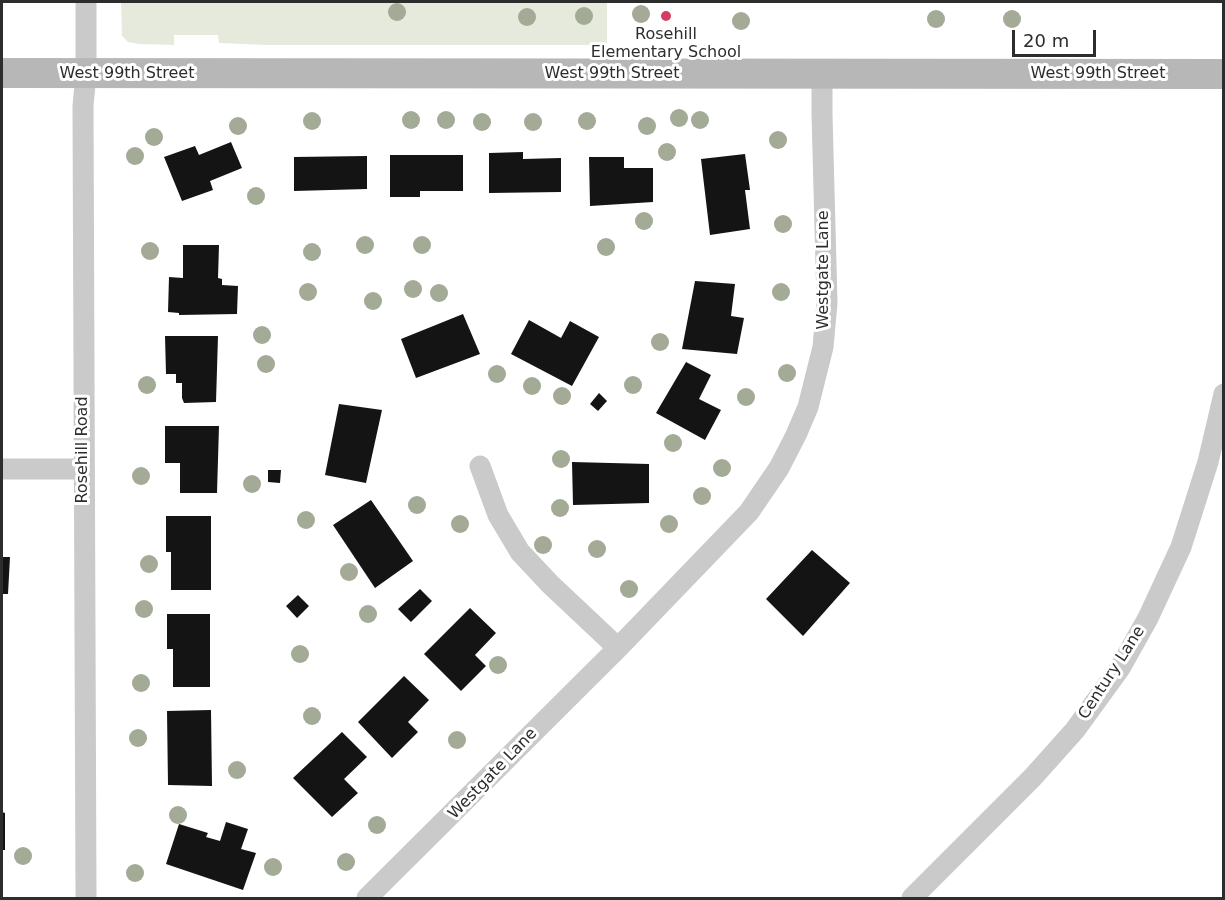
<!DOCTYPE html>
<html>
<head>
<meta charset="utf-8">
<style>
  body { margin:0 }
  #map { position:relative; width:1225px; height:900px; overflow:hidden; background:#fff; font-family:"DejaVu Sans",sans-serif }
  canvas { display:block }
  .frame { position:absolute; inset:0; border:3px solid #2d2d2d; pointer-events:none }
  .scale { position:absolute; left:1012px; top:30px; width:84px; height:27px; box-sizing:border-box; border:3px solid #2d2d2d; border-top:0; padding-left:8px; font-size:18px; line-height:21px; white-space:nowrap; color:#2d2d2d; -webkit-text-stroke:4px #fff; paint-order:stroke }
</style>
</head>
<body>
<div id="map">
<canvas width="1225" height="900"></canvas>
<div class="frame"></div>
<div class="scale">20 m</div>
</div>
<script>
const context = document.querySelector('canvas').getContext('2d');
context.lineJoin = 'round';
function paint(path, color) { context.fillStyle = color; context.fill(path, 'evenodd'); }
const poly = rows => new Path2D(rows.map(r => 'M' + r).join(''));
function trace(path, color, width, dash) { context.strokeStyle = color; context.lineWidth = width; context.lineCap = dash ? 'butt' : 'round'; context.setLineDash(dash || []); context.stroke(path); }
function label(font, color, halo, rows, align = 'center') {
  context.font = font + ' "DejaVu Sans",sans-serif'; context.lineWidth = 6; context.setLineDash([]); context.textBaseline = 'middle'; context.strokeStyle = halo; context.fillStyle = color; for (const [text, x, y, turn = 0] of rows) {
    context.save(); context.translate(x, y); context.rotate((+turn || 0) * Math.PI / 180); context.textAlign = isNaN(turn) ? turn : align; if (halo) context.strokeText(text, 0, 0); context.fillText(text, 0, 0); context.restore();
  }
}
paint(poly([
  [121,2,607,2,607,45,267,45,219,43,218,35,174,35,174,45,138,44,128,42,122,36]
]), '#e6eadc');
paint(poly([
  [231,142,242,168,210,181,213,190,182,201,164,157,195,146,199,155],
  [523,152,523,159,561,158,561,192,489,193,489,153],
  [745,154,750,190,745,190,750,229,710,235,701,159],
  [390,155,463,155,463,191,420,191,420,197,390,197],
  [367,156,367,189,294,191,294,157],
  [589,157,624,157,624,168,653,168,653,202,590,206],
  [183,245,219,245,218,278,222,279,222,285,238,286,237,314,179,315,179,313,168,312,169,277,183,278],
  [695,281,735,284,731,316,744,318,737,354,682,349],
  [463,314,480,354,416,378,401,339],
  [529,320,561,338,570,321,599,337,572,386,511,354],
  [165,336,218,336,216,402,184,403,182,398,182,383,176,383,176,374,166,374],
  [686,362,711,375,699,399,721,410,705,440,656,413],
  [599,393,607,401,598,411,590,404],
  [339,404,382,410,366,483,325,475],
  [165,426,219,426,217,493,180,493,180,463,165,463],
  [572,462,649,464,649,503,573,505],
  [268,470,281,470,280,483,268,482],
  [371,500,413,561,375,588,333,525],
  [166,516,211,516,211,590,171,590,171,552,166,552],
  [812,550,850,583,803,636,766,599],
  [2,557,10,557,8,594,2,594],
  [420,589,432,601,411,622,398,609],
  [298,595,309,606,297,618,286,606],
  [470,608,496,633,475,655,486,666,461,691,424,654],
  [167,614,210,614,210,687,173,687,173,649,167,649],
  [404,676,429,700,408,722,418,732,392,758,358,722],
  [211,710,212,786,168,785,167,711],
  [342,732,367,757,344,779,358,793,332,817,293,778],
  [2,812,5,813,5,850,2,850],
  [226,822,248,829,241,849,256,853,243,890,166,864,179,824,208,833,206,837,220,841]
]), '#141414');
trace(poly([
  [480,466,498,515,520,552,550,584,618,648],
  [2,469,83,469],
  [86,898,83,106,86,74,86,2],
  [367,898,618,648,749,512,779,468,796,435,808,407,823,347,827,303,822,114,822,74],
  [912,898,1033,777,1075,730,1120,668,1148,618,1181,547,1208,462,1224,394]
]), '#cacaca', 21);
trace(poly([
  [2,73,1224,74]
]), '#b7b7b7', 30);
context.fillStyle = '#a3aa95';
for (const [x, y] of [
  [397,12],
  [641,14],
  [584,16],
  [527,17],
  [936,19],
  [1012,19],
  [741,21],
  [679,118],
  [411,120],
  [446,120],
  [700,120],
  [312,121],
  [587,121],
  [482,122],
  [533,122],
  [238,126],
  [647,126],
  [154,137],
  [778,140],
  [667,152],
  [135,156],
  [256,196],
  [644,221],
  [783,224],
  [365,245],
  [422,245],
  [606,247],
  [150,251],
  [312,252],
  [413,289],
  [308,292],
  [781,292],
  [439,293],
  [373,301],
  [262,335],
  [660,342],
  [266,364],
  [787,373],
  [497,374],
  [147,385],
  [633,385],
  [532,386],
  [562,396],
  [746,397],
  [673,443],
  [561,459],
  [722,468],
  [141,476],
  [252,484],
  [702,496],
  [417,505],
  [560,508],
  [306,520],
  [460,524],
  [669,524],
  [543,545],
  [597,549],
  [149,564],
  [349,572],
  [629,589],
  [144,609],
  [368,614],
  [300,654],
  [498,665],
  [141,683],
  [312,716],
  [138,738],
  [457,740],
  [237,770],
  [178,815],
  [377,825],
  [23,856],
  [346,862],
  [273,867],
  [135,873]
]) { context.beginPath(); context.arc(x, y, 9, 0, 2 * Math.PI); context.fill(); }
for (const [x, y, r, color] of [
  [666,16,6,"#d73c64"]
]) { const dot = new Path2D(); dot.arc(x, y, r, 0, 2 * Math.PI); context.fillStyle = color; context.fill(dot); trace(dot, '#fff', 2); }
label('16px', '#2d2d2d', '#fff', [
  ["Rosehill",666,35],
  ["Elementary School",666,53]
]);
label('16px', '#2d2d2d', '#fff', [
  ["West 99th Street",127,74],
  ["West 99th Street",612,74],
  ["West 99th Street",1098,74],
  ["Westgate Lane",824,270,-90],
  ["Rosehill Road",83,450,-90],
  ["Century Lane",1112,673,-57],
  ["Westgate Lane",493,774,-46]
]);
</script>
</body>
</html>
